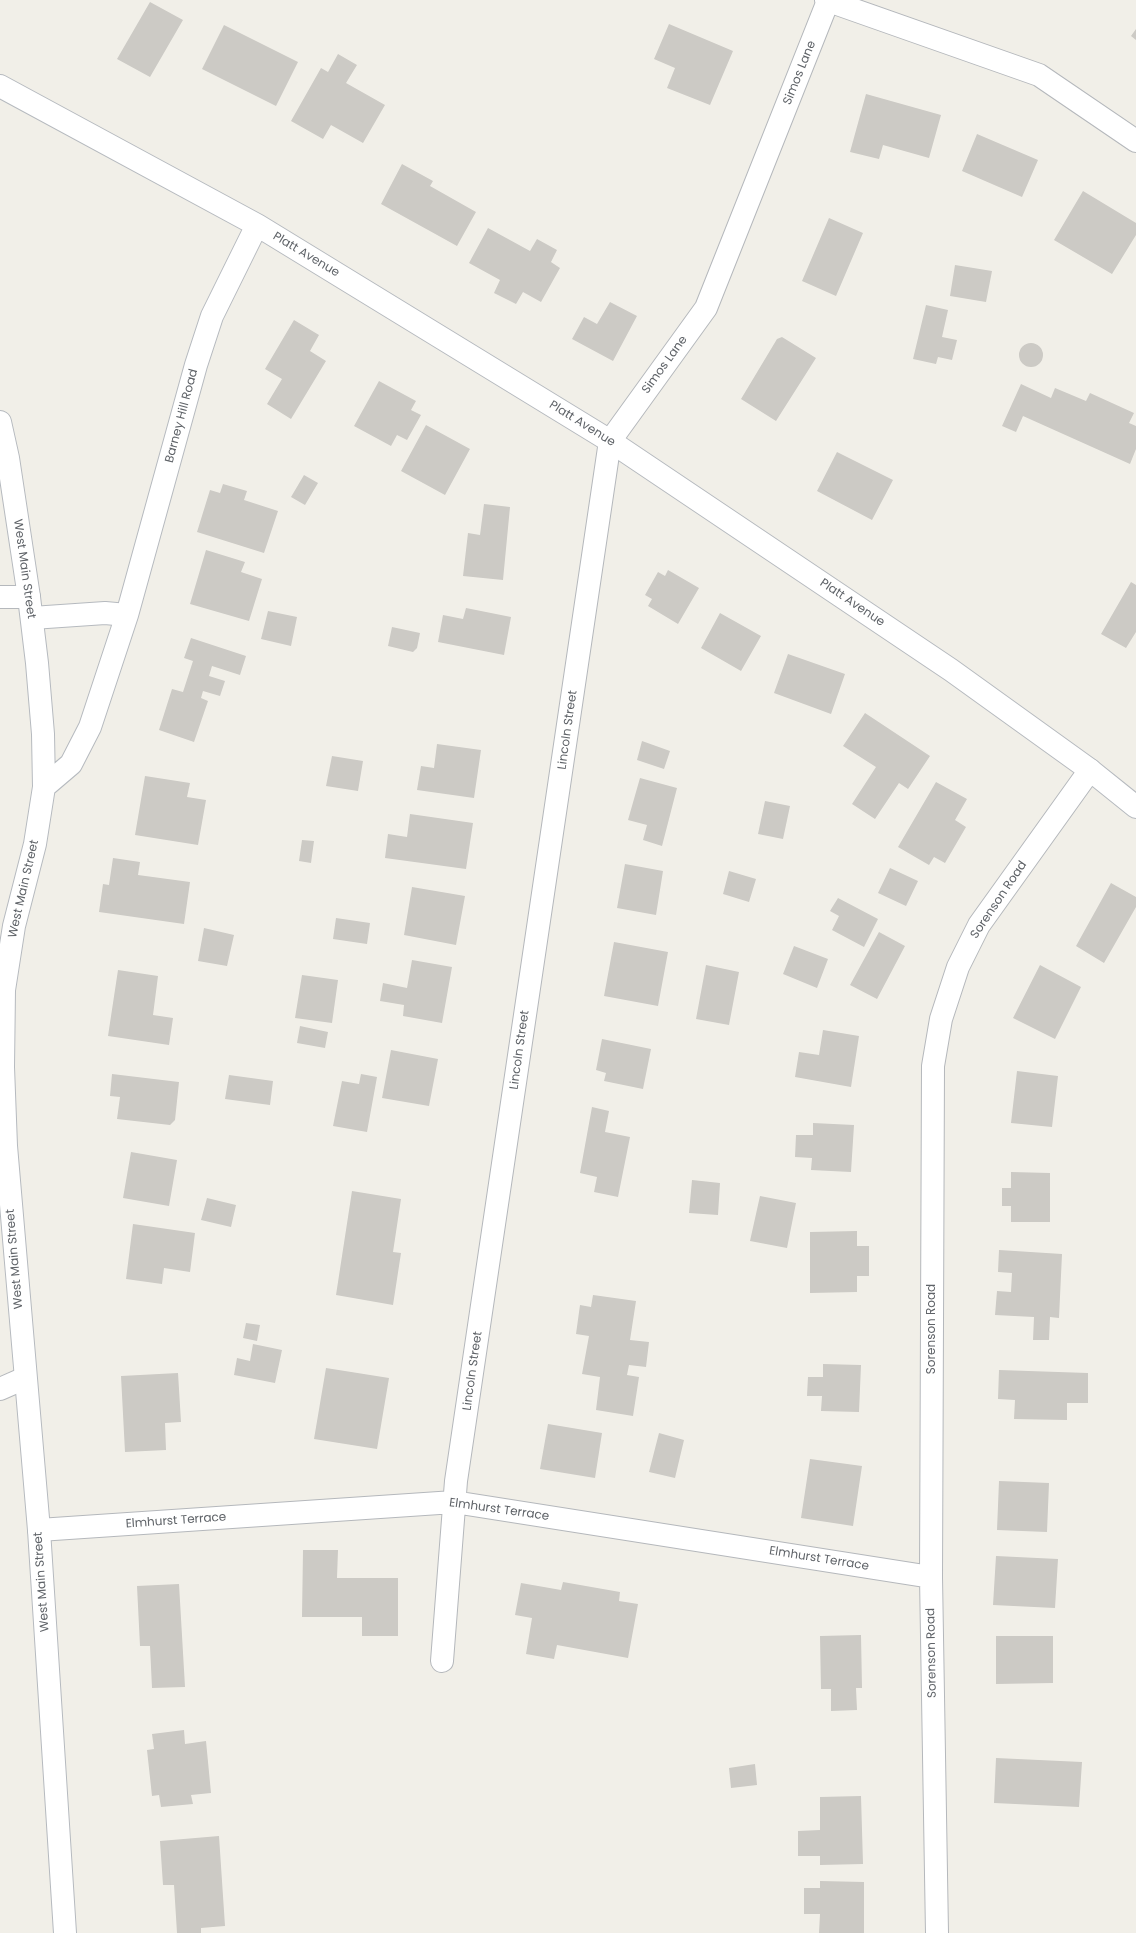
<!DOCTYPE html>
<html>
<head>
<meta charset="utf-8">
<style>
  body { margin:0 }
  canvas { display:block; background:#f1efe8 }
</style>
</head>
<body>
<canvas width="1136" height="1933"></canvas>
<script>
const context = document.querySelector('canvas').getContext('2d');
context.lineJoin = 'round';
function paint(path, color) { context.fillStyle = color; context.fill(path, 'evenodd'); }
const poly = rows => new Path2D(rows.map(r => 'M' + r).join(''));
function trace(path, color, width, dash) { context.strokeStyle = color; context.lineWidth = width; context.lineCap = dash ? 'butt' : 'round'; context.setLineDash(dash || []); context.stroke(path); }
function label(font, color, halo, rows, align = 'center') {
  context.font = font + ' Poppins,sans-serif'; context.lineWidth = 3.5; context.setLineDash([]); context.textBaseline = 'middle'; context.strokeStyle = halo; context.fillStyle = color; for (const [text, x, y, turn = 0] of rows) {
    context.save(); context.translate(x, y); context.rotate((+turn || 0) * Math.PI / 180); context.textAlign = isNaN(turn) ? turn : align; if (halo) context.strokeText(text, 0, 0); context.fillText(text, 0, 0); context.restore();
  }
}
paint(poly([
  [150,2,183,20,150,77,117,59],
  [669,24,733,51,710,105,667,88,675,68,654,59],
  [224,25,298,62,276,106,202,69],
  [1136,29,1136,40,1131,36],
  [338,54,357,65,346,83,385,105,363,143,331,125,323,139,291,121,321,68,328,72],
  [866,94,941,115,929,158,883,145,879,159,850,152],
  [977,134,1038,160,1022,197,962,171],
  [402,164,433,181,430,186,476,212,457,246,381,204],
  [1083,191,1136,223,1136,235,1112,274,1054,240],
  [829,218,863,233,836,296,802,281],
  [488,228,530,251,537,239,557,250,551,262,560,268,541,302,523,292,516,304,494,293,500,280,469,263],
  [955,265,992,271,986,302,950,296],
  [610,302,637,316,613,361,572,339,584,317,597,324],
  [926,305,948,310,942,337,957,340,952,360,938,357,936,364,913,359],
  [294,320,319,335,310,351,326,361,291,419,267,404,282,379,265,369],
  [782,337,816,358,776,421,741,399,777,339],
  '1019 355a12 12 0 1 1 24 0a12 12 0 1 1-24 0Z',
  [379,381,416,401,411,410,421,415,407,440,397,435,391,446,354,426],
  [1021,384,1051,398,1055,388,1086,401,1090,393,1134,413,1129,423,1136,426,1136,449,1130,464,1023,416,1016,432,1002,426],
  [426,425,470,449,445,495,401,471],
  [837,452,893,480,872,520,817,491],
  [304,475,318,483,305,505,291,497],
  [223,484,247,491,244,500,278,511,264,553,197,532,210,490,220,493],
  [484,504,510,507,503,580,463,576,468,533,480,535],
  [206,550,245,562,241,572,262,579,249,621,190,604],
  [668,570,699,588,678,624,648,606,652,599,645,595,658,572,665,576],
  [1131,582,1136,585,1136,632,1126,648,1101,634],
  [466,608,511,617,504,655,438,642,443,615,463,619],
  [268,611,297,617,291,646,261,639],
  [720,613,761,636,741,671,701,648],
  [392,627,420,633,417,648,413,652,388,646],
  [191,638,246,656,240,675,212,666,209,676,225,681,220,696,203,691,201,698,208,701,194,742,159,730,172,689,183,692,193,661,184,658],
  [788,654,845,674,831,714,774,693],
  [865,713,930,756,908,789,899,783,875,819,852,804,876,767,843,746],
  [642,741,670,751,664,769,637,760],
  [437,744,481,750,474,798,417,790,421,766,434,768],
  [332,756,363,761,358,791,326,786],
  [145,776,190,783,187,797,206,800,198,845,135,835],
  [640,778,677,788,662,846,643,840,647,825,628,820],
  [936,782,967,799,955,820,966,827,945,863,934,857,929,865,898,847],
  [765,801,790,806,783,839,758,834],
  [410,814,473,823,466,869,385,858,388,834,407,837],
  [302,840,314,841,311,863,299,861],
  [113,858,140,862,138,875,190,882,184,924,99,912,103,884,109,885],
  [625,864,663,871,656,915,617,908],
  [890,868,918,881,906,906,878,893],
  [729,871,756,879,749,902,723,894],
  [1111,883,1136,897,1136,907,1104,963,1076,946],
  [412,887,465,896,456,945,404,935],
  [838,898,878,919,864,947,832,930,839,916,830,911],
  [336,918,370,923,367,944,333,939],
  [204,928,234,935,227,966,198,961],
  [879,932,905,946,877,999,850,985],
  [614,942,668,952,658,1006,604,996],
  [794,946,828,959,817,988,783,974],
  [412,960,452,967,442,1023,403,1016,404,1005,380,1001,383,983,407,988],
  [706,965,739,972,729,1025,696,1019],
  [1040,965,1081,987,1055,1039,1013,1018],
  [118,970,158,976,153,1015,173,1018,169,1045,108,1036],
  [302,975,338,980,332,1023,295,1018],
  [300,1026,328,1032,325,1048,297,1043],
  [823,1030,859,1036,851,1087,795,1077,799,1052,819,1055],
  [602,1039,651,1049,643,1089,604,1081,606,1073,596,1070],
  [391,1050,438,1059,429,1106,382,1098],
  [1017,1071,1058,1076,1052,1127,1011,1123],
  [112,1074,179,1082,175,1120,170,1125,117,1119,120,1097,110,1096],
  [361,1074,377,1077,367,1132,333,1126,342,1081,359,1084],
  [229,1075,273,1081,270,1105,225,1099],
  [592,1107,609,1111,605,1132,630,1137,618,1197,594,1192,597,1177,580,1173],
  [813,1123,854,1125,851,1172,811,1170,812,1158,795,1157,796,1135,813,1135],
  [131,1152,177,1160,169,1206,123,1198],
  [1011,1172,1050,1173,1050,1222,1011,1222,1011,1206,1002,1206,1002,1188,1011,1188],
  [692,1180,720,1183,718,1215,689,1213],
  [352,1191,401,1199,393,1252,401,1253,393,1305,336,1295],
  [760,1196,796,1203,787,1248,750,1241],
  [207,1198,236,1205,231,1227,201,1220],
  [133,1224,195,1233,190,1272,164,1268,162,1284,126,1279],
  [857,1231,857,1246,869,1246,869,1276,857,1276,857,1292,810,1293,810,1232],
  [999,1250,1062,1254,1059,1318,1050,1317,1049,1340,1033,1340,1034,1317,995,1315,997,1291,1011,1292,1012,1273,998,1272],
  [593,1295,636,1301,630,1340,649,1342,646,1367,629,1365,627,1375,639,1377,633,1416,596,1410,600,1377,582,1374,589,1336,576,1334,580,1305,591,1307],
  [246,1323,260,1325,257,1341,243,1338],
  [253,1344,282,1350,275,1383,234,1375,237,1358,250,1361],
  [823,1364,861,1365,859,1412,821,1411,822,1396,807,1396,808,1377,823,1377],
  [326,1368,389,1378,377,1449,314,1439],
  [999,1370,1088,1373,1088,1403,1067,1403,1067,1420,1014,1419,1015,1400,998,1399],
  [178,1373,181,1422,165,1423,166,1450,125,1452,121,1376],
  [548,1424,602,1433,595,1478,540,1469],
  [659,1433,684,1440,675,1478,649,1472],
  [810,1459,862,1466,853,1526,801,1518],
  [999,1481,1049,1483,1047,1532,997,1530],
  [303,1550,338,1550,337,1578,398,1578,398,1636,362,1636,362,1617,302,1617],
  [996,1556,1058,1559,1055,1608,993,1605],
  [563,1582,620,1592,619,1601,638,1604,628,1658,557,1645,554,1659,526,1654,532,1618,515,1615,521,1583,561,1590],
  [179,1584,185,1687,152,1688,150,1646,140,1646,137,1586],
  [861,1635,862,1688,856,1688,857,1710,831,1711,831,1689,821,1689,820,1636],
  [996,1636,1053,1636,1053,1683,996,1684],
  [184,1730,185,1744,206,1741,211,1793,191,1795,193,1804,161,1807,159,1795,152,1796,147,1750,154,1749,152,1734],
  [996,1758,1082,1762,1079,1807,994,1803],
  [755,1764,757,1785,731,1788,729,1768],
  [861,1796,863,1864,820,1865,820,1856,798,1856,798,1831,820,1830,820,1797],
  [219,1836,225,1926,201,1928,201,1933,177,1933,174,1885,163,1885,160,1841],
  [820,1881,864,1882,864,1933,819,1933,820,1914,804,1914,804,1888,820,1888]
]), '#cccac5');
const street = poly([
  [826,0,1039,75,1136,141],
  [0,597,29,597],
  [0,1389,25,1378],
  [39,1530,454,1502,931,1577],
  [442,1661,456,1481,610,441,706,308,828,1],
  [937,1933,931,1577,933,1066,941,1019,958,967,979,925,1090,770]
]);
const secondary = poly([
  [0,86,257,225,610,441,951,670,1090,770,1136,807],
  [0,422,8,458,29,597,37,663,43,734,44,787,35,844,14,926,4,990,3,1067,6,1146,39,1530,65,1933],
  [32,618,105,613,127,615],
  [44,787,71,764,90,727,127,615,196,365,212,316,257,225]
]);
trace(street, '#b5b8bc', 24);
trace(secondary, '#b6babf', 24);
trace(street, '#fff', 22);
trace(secondary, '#fff', 22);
label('12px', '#5f6368', '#fff', [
  ["Simos Lane",800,73,-68],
  ["Platt Avenue",306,255,31],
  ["Simos Lane",665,365,-54],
  ["Barney Hill Road",182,416,-75],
  ["Platt Avenue",582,424,32],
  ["West Main Street",24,569,82],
  ["Platt Avenue",852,603,34],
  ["Lincoln Street",568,730,-82],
  ["West Main Street",24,889,-77],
  ["Sorenson Road",999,900,-56],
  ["Lincoln Street",520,1050,-82],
  ["West Main Street",15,1259,-95],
  ["Sorenson Road",932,1329,-90],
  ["Lincoln Street",473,1371,-82],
  ["Elmhurst Terrace",499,1510,8],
  ["Elmhurst Terrace",176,1521,-4],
  ["Elmhurst Terrace",819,1559,9],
  ["West Main Street",42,1582,-94],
  ["Sorenson Road",932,1653,-91]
]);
</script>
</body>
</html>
